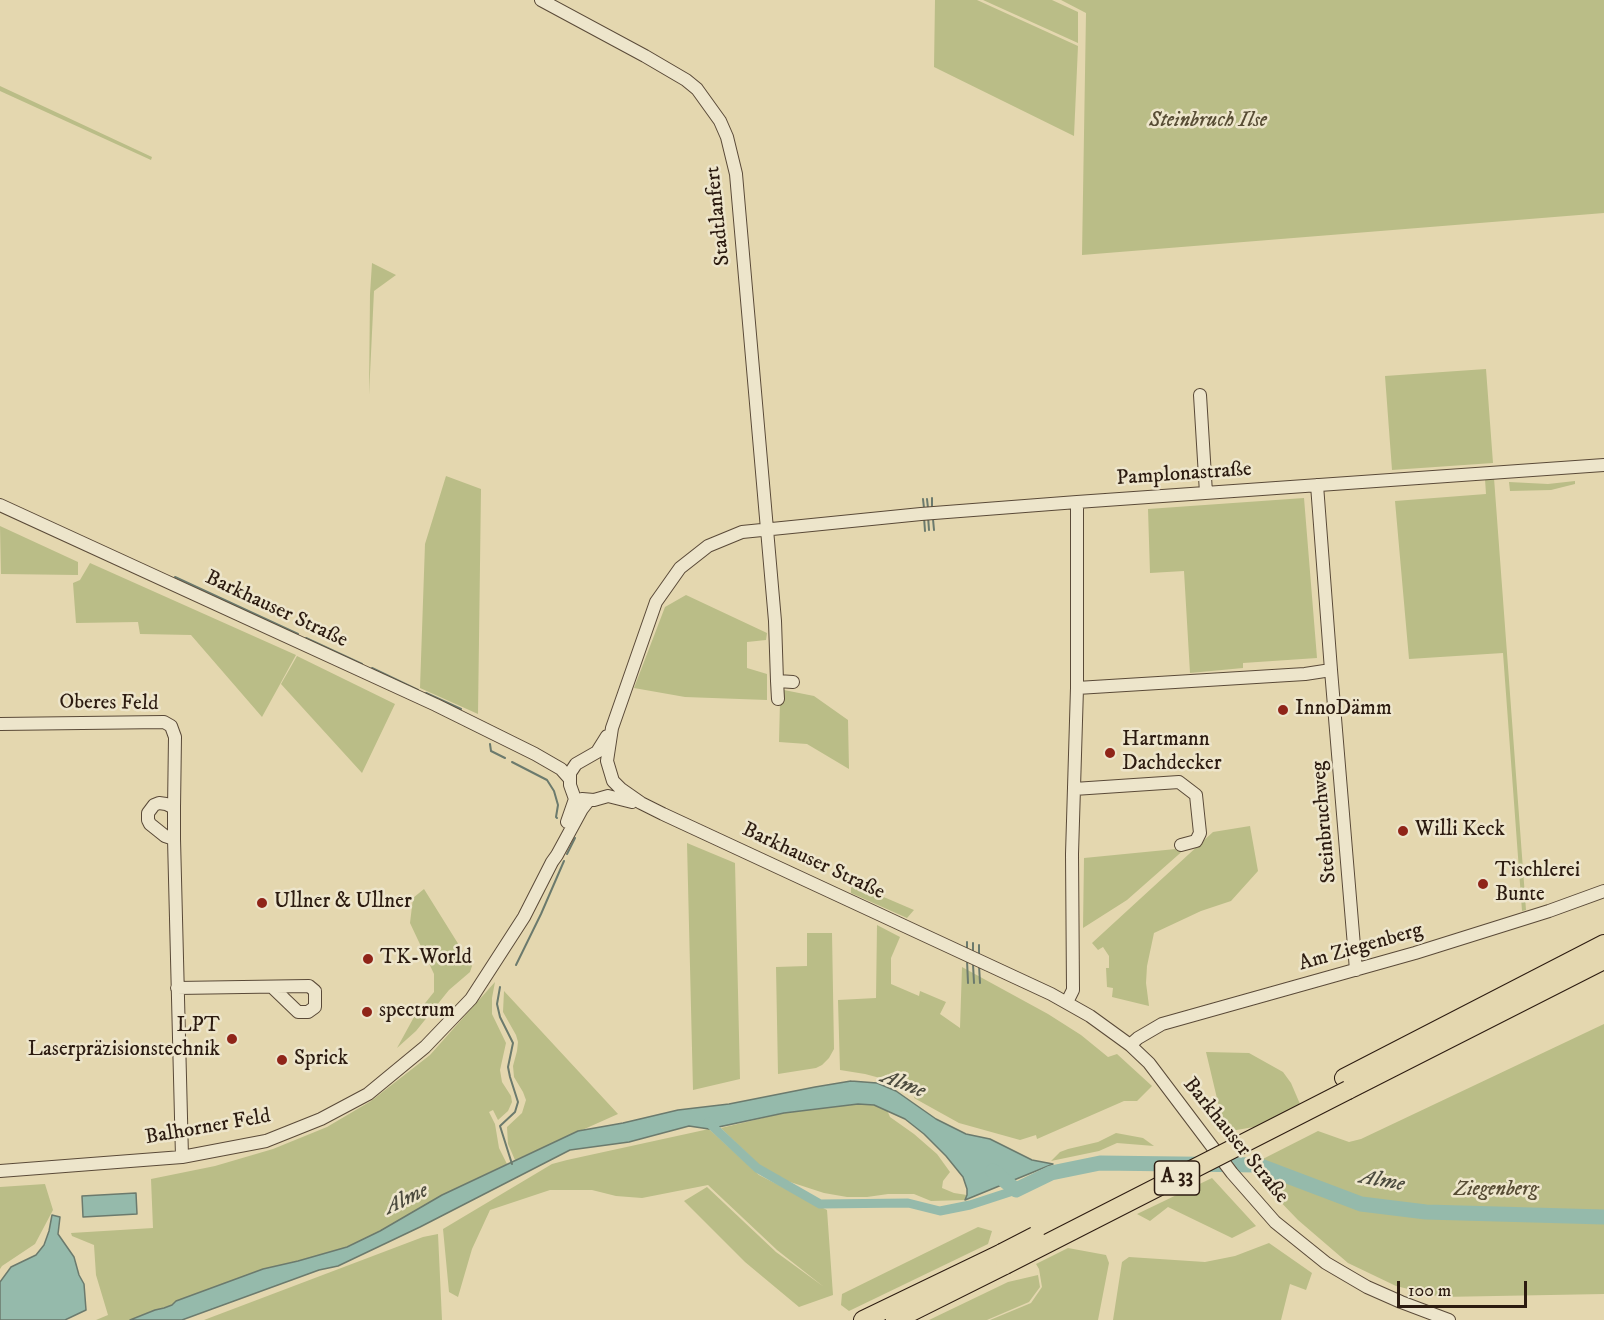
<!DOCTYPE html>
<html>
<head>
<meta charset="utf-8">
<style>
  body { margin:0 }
  #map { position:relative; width:1604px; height:1320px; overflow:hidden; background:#e4d7af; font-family:"IM FELL DW Pica",serif }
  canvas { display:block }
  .scale { position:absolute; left:1397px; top:1281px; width:130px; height:27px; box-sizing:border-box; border:3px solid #2c1b10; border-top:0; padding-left:8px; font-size:18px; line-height:21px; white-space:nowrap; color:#2c1b10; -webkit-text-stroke:4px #ede5cb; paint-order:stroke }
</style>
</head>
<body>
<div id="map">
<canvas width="1604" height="1320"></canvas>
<div class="scale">100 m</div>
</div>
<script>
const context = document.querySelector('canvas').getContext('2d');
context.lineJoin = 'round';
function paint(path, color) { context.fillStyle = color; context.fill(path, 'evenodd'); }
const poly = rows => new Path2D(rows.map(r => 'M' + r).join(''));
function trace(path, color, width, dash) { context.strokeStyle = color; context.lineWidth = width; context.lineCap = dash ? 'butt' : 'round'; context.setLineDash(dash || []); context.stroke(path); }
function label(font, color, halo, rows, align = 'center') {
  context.font = font + ' "IM FELL DW Pica",serif'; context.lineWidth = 5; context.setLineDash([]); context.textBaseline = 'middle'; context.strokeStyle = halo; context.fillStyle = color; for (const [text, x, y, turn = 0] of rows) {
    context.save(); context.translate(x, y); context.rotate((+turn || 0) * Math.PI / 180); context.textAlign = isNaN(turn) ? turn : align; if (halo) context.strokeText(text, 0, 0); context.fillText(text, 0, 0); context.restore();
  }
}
paint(poly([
  [935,0,977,0,1078,46,1074,136,934,67],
  [983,0,1052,0,1078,12,1078,43],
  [1061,0,1604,0,1604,213,1082,255,1086,13],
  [0,86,152,157,151,160,0,91],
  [372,263,396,275,374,291,369,395,370,294],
  [1486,369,1493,463,1392,470,1385,376],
  [446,476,481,489,478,714,420,688,425,544],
  [1494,478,1526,910,1522,911,1503,653,1409,659,1395,501,1486,494,1485,479],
  [1575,481,1575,484,1551,490,1510,491,1509,482,1548,484],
  [1304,498,1317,658,1243,663,1243,668,1190,673,1184,571,1150,573,1148,509],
  [0,526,78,562,78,575,1,574],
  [90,563,296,655,262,717,191,635,140,634,138,622,76,623,73,583,80,580],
  [686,595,767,633,766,640,747,642,747,668,767,674,767,700,685,697,634,688,665,607],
  [297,656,395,704,362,773,281,684],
  [784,690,814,696,848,720,849,769,807,744,779,742,780,701,784,701],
  [1250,826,1258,871,1231,901,1201,911,1154,933,1147,966,1146,983,1149,1006,1112,997,1113,988,1107,987,1106,968,1109,968,1109,956,1103,947,1098,950,1092,943,1213,832],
  [687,843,735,863,740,1079,693,1090],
  [1186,848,1127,900,1083,928,1084,858],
  [851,883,914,910,907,918,851,893],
  [424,889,472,966,470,972,449,990,416,1031,397,1048,414,1017,434,992,434,974,410,923,413,898],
  [877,925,900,937,891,958,891,984,919,996,920,991,946,1002,940,1014,960,1028,962,967,1048,1014,1081,1035,1108,1057,1117,1054,1152,1086,1137,1101,1124,1101,1037,1139,1036,1135,1020,1140,959,1123,914,1098,915,1095,880,1078,865,1074,840,1070,838,1000,876,998],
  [807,933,832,933,834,1049,829,1058,822,1065,816,1068,778,1074,776,967,807,966],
  [495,982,492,998,492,1014,506,1043,500,1070,502,1082,511,1096,512,1102,508,1111,498,1120,493,1110,489,1112,495,1124,499,1148,507,1164,442,1195,380,1231,347,1247,298,1261,263,1269,164,1308,155,1310,130,1320,96,1320,108,1315,96,1275,94,1245,72,1236,71,1233,153,1228,151,1179,215,1166,273,1149,327,1127,371,1101,430,1055],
  [504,991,618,1114,515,1160,508,1144,507,1127,522,1113,526,1100,523,1092,514,1077,513,1066,517,1051,518,1042,516,1035,503,1012],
  [1604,1024,1604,1294,1441,1297,1396,1286,1348,1263,1298,1220,1273,1194,1249,1166,1318,1131,1349,1142,1361,1139],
  [1206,1052,1249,1053,1283,1072,1291,1083,1306,1118,1225,1132],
  [858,1104,874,1105,887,1110,890,1117,914,1134,937,1154,950,1172,943,1181,942,1188,954,1193,967,1195,965,1200,931,1201,914,1194,888,1194,867,1197,847,1197,824,1193,784,1180,759,1165,721,1128,784,1113],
  [709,1129,759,1175,827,1210,833,1295,799,1307,745,1262,684,1201,707,1187,776,1252,824,1287,777,1250,708,1185,642,1198,616,1196,592,1190,550,1190,490,1210,472,1249,458,1297,449,1292,443,1229,552,1164,567,1160],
  [1116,1133,1143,1138,1154,1146,1117,1143,1099,1151,1051,1161,1060,1152,1068,1149,1098,1142],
  [1212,1178,1256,1226,1232,1238,1168,1207,1150,1221,1137,1214],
  [45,1184,53,1210,35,1244,2,1266,0,1269,0,1187],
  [978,1227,992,1231,988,1244,849,1311,841,1305,842,1294],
  [438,1234,442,1320,204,1320,423,1237],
  [1269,1243,1312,1273,1306,1290,1290,1284,1281,1320,1113,1320,1122,1262,1129,1257,1205,1262,1235,1256],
  [1068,1248,1106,1255,1109,1263,1098,1320,990,1320,1031,1303,1042,1287,1039,1269,1036,1264],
  [1038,1275,1040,1287,1029,1302,987,1320,929,1320,1008,1282]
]), '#babd87');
const water = poly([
  [851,1081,877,1083,896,1091,936,1119,966,1134,990,1139,1032,1160,1053,1164,965,1200,967,1195,967,1189,963,1177,946,1156,924,1134,905,1119,874,1105,858,1104,784,1113,709,1129,689,1126,629,1142,570,1150,420,1227,338,1266,319,1270,182,1320,130,1320,155,1310,164,1308,172,1305,176,1301,263,1269,298,1261,347,1247,380,1231,442,1195,578,1131,623,1123,678,1110,729,1104,815,1087,851,1081],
  [136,1193,137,1214,83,1217,82,1196,136,1193],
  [52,1215,60,1217,58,1234,74,1257,79,1275,84,1284,86,1310,65,1320,0,1320,0,1282,11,1267,36,1255,44,1245,49,1231,52,1215]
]);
paint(water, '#95baab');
trace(water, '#6b7a6d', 1.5);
trace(poly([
  [932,498,932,510],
  [923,499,924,508],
  [927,499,928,508],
  [928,516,929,530],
  [924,517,925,531],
  [933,519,934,530],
  [175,577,298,634],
  [306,638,362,664],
  [372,668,418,690],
  [426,693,461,709],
  [490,744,491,751,505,758],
  [512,762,547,780,554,791,558,805,556,817,557,818],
  [567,854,575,838],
  [967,942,967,951],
  [973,943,973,952],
  [979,945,979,957],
  [967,960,968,983],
  [973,964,974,983],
  [516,965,541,914,564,861],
  [979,965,980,983],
  [500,987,497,1004,500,1017,513,1043,508,1067,510,1077,518,1102,515,1112,500,1126,512,1164]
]), '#6b7a6d', 2);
trace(poly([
  [708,1122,757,1168,820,1204,908,1203,940,1211,970,1205,1016,1190]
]), '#95baab', 9);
trace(poly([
  [993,1171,1016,1190,1051,1173,1100,1163,1258,1165,1361,1204,1426,1212,1604,1217]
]), '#95baab', 15);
const minor = poly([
  [541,0,645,56,686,80,697,89,720,121,727,137,736,174,775,621,777,681,793,682],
  [1200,395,1206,493],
  [1317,485,1331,670],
  [0,505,436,705,535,754,561,769,569,778],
  [777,681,778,699],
  [1077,688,1305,674,1331,670,1356,970],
  [0,724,164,722,171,726,175,737,174,808],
  [1074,789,1179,782,1196,795,1200,833,1196,841,1181,845],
  [582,799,594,800,608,796,632,802],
  [567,822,575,799,570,785,570,773,576,764,597,752,607,736],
  [174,839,174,808,166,804,159,803,154,805,148,813,148,820,150,824,165,836,174,839,182,1157],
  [177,988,309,986,315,991,315,1007,308,1012,298,1012,272,987],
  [1067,1002,1073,990,1072,854,1077,688,1077,502],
  [1130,1045,1138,1038,1162,1024,1415,953,1549,911,1604,891],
  [0,1171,182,1157,266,1141,321,1119,368,1094,425,1047,471,999,524,917,552,862,557,855,582,809,589,800],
  [1449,1320,1401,1302,1367,1287,1326,1263,1275,1222,1232,1173,1149,1063,1130,1045,1090,1016,1051,994,663,814,641,803,621,789,613,781,607,761,612,728,656,602,680,568,708,546,742,532,921,514,1077,502,1604,465]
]);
const highway = poly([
  [1344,1078,1604,944],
  [1348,1090,1604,960],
  [863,1320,1002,1253],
  [895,1320,1005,1265]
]);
trace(minor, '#5a4a38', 14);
trace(highway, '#2c1b10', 20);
trace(minor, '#ede5cb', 12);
trace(highway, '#e4d7af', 18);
const highwayBridge = poly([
  [1002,1253,1035,1236],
  [1005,1265,1348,1090]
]);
trace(highwayBridge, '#2c1b10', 20, []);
trace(highwayBridge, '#e4d7af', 18);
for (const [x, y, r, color] of [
  [1283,710,6,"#8f2418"],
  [1110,753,6,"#8f2418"],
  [1403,831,6,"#8f2418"],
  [1483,884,6,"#8f2418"],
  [262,903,6,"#8f2418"],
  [368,959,6,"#8f2418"],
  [367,1012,6,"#8f2418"],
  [232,1039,6,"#8f2418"],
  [282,1060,6,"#8f2418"]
]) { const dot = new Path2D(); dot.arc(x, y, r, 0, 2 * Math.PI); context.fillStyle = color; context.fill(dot); trace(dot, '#ede5cb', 2); }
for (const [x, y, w] of [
  [1177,1178,45]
]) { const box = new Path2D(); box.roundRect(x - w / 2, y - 17, w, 34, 4.5); context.fillStyle = '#ede5cb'; context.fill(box); trace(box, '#2c1b10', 1.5); }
label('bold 20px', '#2c1b10', null, [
  ["A 33",1177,1178]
]);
label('italic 21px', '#574c34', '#ede5cb', [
  ["Steinbruch Ilse",1208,122],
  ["Ziegenberg",1496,1191]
]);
label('21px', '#2c1b10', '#ede5cb', [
  ["Stadtlanfert",719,216,-96],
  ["Pamplonastraße",1184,475,-4],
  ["Barkhauser Straße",276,610,25],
  ["Oberes Feld",109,704,1],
  ["Steinbruchweg",1325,822,-95],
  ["Barkhauser Straße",813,862,25],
  ["Am Ziegenberg",1361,948,-16],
  ["Balhorner Feld",208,1128,-10],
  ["Barkhauser Straße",1235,1141,51]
]);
label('21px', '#2c1b10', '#ede5cb', [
  ["InnoDämm",1295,710],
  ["Hartmann",1122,741],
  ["Dachdecker",1122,765],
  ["Willi Keck",1415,831],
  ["Tischlerei",1495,872],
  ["Bunte",1495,896],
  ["Ullner & Ullner",274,903],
  ["TK-World",380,959],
  ["spectrum",379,1012],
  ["LPT",220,1027,"right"],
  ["Laserpräzisionstechnik",220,1051,"right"],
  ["Sprick",294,1060]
], 'left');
label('italic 22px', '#4c4b3e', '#ede5cb', [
  ["Alme",903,1085,21],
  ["Alme",1382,1182,10],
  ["Alme",407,1200,-26]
]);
</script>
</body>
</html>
